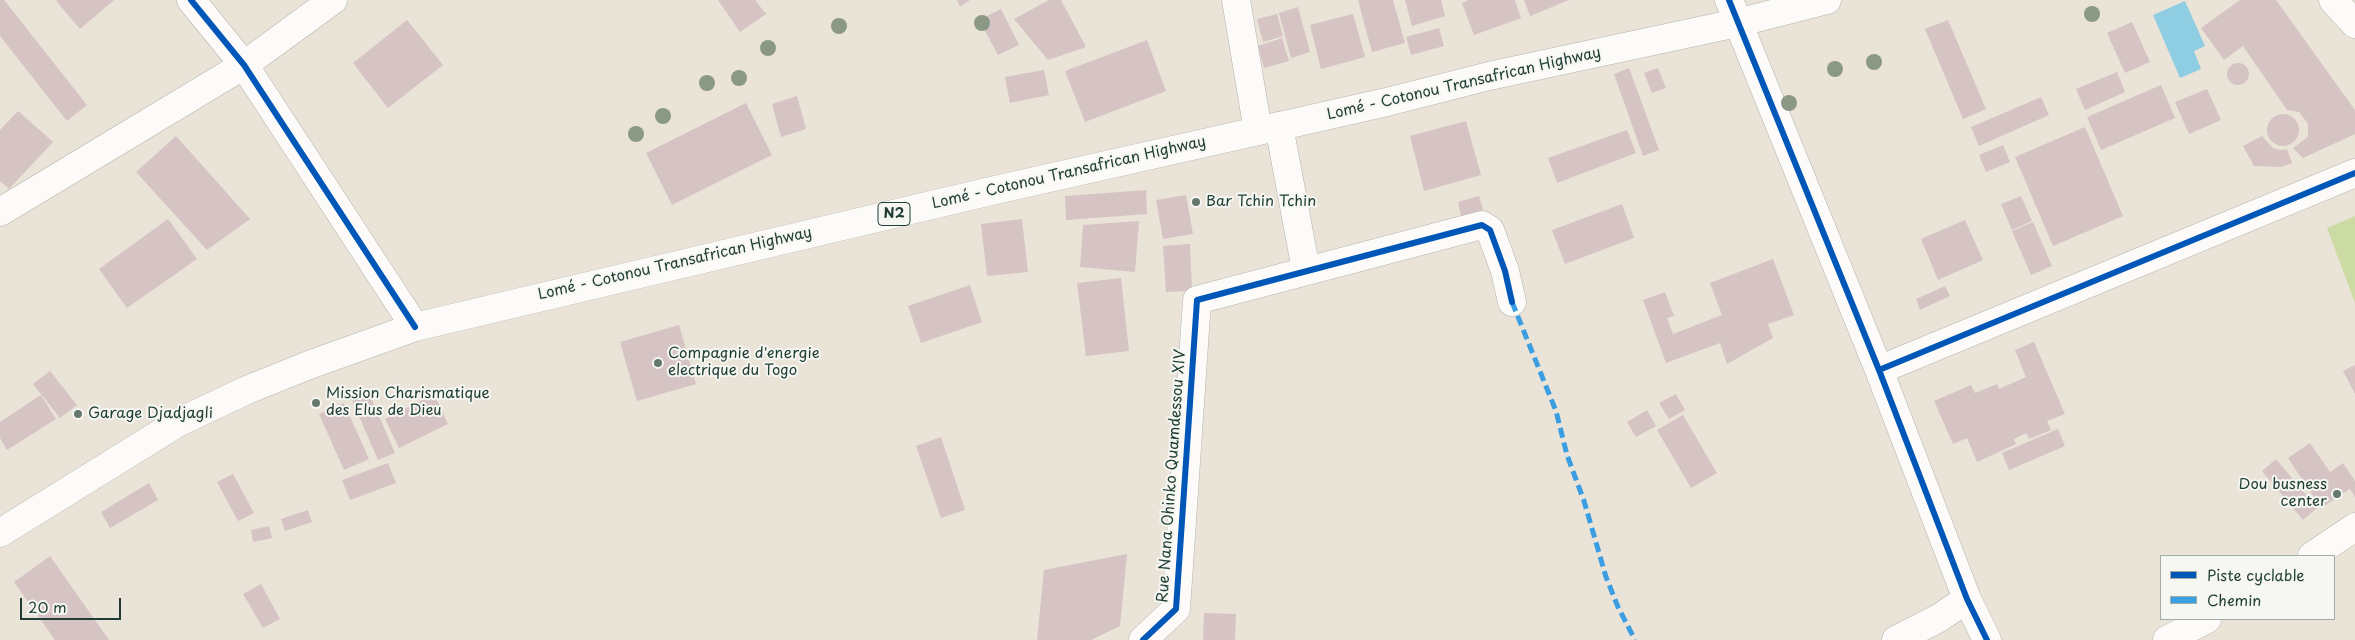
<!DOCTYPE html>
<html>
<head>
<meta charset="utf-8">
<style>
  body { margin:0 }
  #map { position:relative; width:2355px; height:640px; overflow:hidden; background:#eae3d7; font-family:"Playpen Sans",sans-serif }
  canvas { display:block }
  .legend { position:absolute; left:2160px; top:555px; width:175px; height:65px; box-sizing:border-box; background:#f6f6f2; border:1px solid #a0aca6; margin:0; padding:6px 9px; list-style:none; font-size:15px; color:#1f3d34 }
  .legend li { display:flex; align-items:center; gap:10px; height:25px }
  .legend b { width:25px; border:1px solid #a0aca6 }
  .scale { position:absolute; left:20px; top:598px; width:101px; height:22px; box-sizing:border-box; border:2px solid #1f3d34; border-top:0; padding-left:6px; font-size:15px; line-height:18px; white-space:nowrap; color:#1f3d34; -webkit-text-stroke:4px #f6f6f2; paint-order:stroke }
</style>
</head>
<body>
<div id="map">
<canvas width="2355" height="640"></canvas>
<ul class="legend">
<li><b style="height:6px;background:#0057b8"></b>Piste cyclable</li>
<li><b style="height:6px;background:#3c9ee2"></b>Chemin</li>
</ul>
<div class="scale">20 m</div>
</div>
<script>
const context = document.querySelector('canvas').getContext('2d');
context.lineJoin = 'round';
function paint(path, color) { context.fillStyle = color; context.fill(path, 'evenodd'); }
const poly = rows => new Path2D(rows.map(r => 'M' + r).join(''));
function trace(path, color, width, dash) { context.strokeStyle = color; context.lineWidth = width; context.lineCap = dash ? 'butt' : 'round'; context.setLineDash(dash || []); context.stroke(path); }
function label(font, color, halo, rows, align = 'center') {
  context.font = font + ' "Playpen Sans",sans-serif'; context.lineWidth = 4; context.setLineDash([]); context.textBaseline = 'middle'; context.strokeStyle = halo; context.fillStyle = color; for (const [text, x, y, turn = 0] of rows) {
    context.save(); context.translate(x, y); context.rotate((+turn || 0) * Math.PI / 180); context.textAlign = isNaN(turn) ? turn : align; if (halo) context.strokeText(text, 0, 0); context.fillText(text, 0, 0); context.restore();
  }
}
paint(poly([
  [2355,216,2355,303,2327,228]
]), '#ccdba4');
paint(poly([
  [2185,1,2205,46,2194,51,2201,69,2180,78,2153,15]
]), '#8fcee2');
paint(poly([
  [0,0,4,0,87,105,67,121,0,36],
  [58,0,114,0,80,29,56,1],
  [718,0,755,0,766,14,740,32],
  [957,0,970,0,960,7],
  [1049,0,1061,0,1086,47,1048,60,1014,19],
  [1358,0,1393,0,1405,43,1372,52],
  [1405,0,1441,0,1445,16,1412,26],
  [1469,0,1515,0,1521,18,1474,35,1462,3],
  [1524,0,1569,0,1530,16],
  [2240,0,2276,0,2355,110,2355,134,2303,158,2293,148,2308,137,2308,125,2306,121,2299,112,2287,110,2243,46,2224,60,2201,28],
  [1298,7,1310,52,1291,58,1279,13],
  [1001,9,1019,45,998,55,979,20],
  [1277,14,1283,36,1263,42,1257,19],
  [1353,14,1365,57,1321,69,1310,25],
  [407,20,443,65,388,108,353,63],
  [1948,20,1986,109,1963,119,1925,29],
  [2132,22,2150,62,2125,73,2107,33],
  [1439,28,1444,46,1411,55,1406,37],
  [1282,38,1289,61,1264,68,1258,46],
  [1147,40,1166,91,1085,122,1065,71],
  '2227 74a11 11 0 1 1 22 0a11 11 0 1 1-22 0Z',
  [1629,68,1659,150,1643,156,1614,74],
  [1658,68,1666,88,1652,93,1644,73],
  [1044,70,1049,95,1010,103,1005,77],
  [2117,72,2125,92,2085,110,2076,89],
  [2161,85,2175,118,2101,150,2087,117],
  [2207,89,2221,120,2189,134,2175,102],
  [797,96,806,129,781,137,772,104],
  [2041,97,2049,115,1979,146,1971,127],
  [746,103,772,155,672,205,646,153],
  [18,111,53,142,9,189,0,181,0,130],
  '2267 130a16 16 0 1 1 32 0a16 16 0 1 1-32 0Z',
  [1466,121,1481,175,1424,191,1410,136],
  [2085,127,2123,216,2053,246,2015,157],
  [1627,130,1636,153,1557,183,1548,158],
  [176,136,250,219,207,250,136,172],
  [2262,136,2273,148,2280,150,2287,149,2292,163,2281,167,2254,166,2243,146],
  [2003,145,2010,162,1986,172,1979,155],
  [1146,190,1147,214,1066,220,1065,196],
  [1186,195,1193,234,1163,239,1156,200],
  [1479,196,1483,210,1461,216,1458,202],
  [2021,196,2032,221,2012,230,2001,204],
  [1622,204,1634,238,1565,264,1552,230],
  [168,219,197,259,127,308,99,269],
  [1022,219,1028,272,987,276,981,224],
  [1965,220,1983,260,1938,280,1921,239],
  [1139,221,1135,272,1080,267,1083,225],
  [2033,222,2052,266,2031,275,2012,231],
  [1190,244,1192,291,1166,292,1163,246],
  [1773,259,1794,315,1768,324,1773,338,1727,364,1720,343,1666,363,1643,300,1665,292,1674,316,1667,318,1673,334,1722,315,1710,283],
  [1121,278,1129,351,1086,356,1077,283],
  [970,285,982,322,921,343,908,306],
  [1945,286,1950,296,1920,310,1916,299],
  [679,325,696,384,637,401,620,342],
  [2034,342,2065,414,2047,421,2051,430,2029,439,2026,433,2014,439,2016,444,1977,462,1967,438,1953,444,1934,401,1971,385,1975,393,1997,384,1999,389,2026,377,2015,350],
  [2355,365,2355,394,2343,371],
  [50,371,77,405,60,418,33,384],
  [369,393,395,453,378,460,352,400],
  [434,394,448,424,399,448,385,419],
  [1676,394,1685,410,1669,419,1659,403],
  [41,395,56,419,7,450,0,438,0,422],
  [344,403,369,459,344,470,319,414],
  [1647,410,1656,426,1636,437,1627,422],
  [1683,415,1717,473,1691,488,1657,430],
  [2058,429,2065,446,2009,470,2002,453],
  [941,437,965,510,941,518,916,446],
  [2310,443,2330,472,2343,463,2355,481,2355,497,2350,489,2321,508,2288,458],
  [2276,459,2317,508,2303,520,2262,471],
  [388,463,396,483,350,500,342,480],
  [233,474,254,513,238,521,217,482],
  [149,483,158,500,110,528,101,512],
  [308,510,312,522,285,531,281,519],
  [269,526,272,538,253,542,251,530],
  [1127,554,1120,626,1091,640,1037,640,1044,570],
  [50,556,109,640,55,640,14,582],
  [261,584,280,619,263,628,243,594],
  [1204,613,1236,614,1235,640,1203,640]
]), '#d6c3c3');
const minor = poly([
  [191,0,244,65,415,327],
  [1236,0,1258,131],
  [1729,0,1879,370,1967,599,1987,640],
  [2333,0,2355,24],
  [1279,126,1306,270],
  [0,212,244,65,333,0],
  [1879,370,2355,173],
  [2312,556,2355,527],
  [1143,640,1176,609,1197,300,1482,225,1490,230,1505,271,1512,302],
  [1896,640,1939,618,1967,599],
  [2167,640,2207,619]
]);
const highway = poly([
  [0,533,179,422,247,390,309,365,415,327,991,191,1387,102,1489,76,1737,23,1827,0]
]);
trace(minor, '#b5b4ab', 29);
trace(highway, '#b5b4ab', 29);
trace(minor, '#fcfbf9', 28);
trace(highway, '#fcfbf9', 28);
trace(poly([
  [1512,302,1556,411,1567,455,1584,501,1606,577,1618,607,1635,640]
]), '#3c9ee2', 5, [10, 5]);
trace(poly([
  [191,0,244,65,415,327],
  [1729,0,1879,370,1967,599,1987,640],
  [1879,370,2355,173],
  [1143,640,1176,609,1197,300,1482,225,1490,230,1505,271,1512,302]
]), '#0057b8', 6);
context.fillStyle = '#8b9885';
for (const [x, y] of [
  [2092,14],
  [982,23],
  [839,26],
  [768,48],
  [1874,62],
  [1835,69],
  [739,78],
  [707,83],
  [1789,103],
  [663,116],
  [636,134]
]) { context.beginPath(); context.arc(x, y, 8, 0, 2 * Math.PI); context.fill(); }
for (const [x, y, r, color] of [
  [1196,202,5,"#66776d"],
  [658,363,5,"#66776d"],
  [316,403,5,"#66776d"],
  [78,414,5,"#66776d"],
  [2337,494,5,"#66776d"]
]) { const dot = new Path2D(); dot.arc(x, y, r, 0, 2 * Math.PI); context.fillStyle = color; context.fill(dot); trace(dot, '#f6f6f2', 2); }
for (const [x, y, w] of [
  [894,214,32]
]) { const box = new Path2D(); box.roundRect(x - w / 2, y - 11.5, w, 23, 4); context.fillStyle = '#f6f6f2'; context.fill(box); trace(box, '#1f3d34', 1); }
label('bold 14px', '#1f3d34', null, [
  ["N2",894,214]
]);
label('15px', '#1f3d34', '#f6f6f2', [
  ["Lomé - Cotonou Transafrican Highway",1464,84,-13],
  ["Lomé - Cotonou Transafrican Highway",1069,173,-13],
  ["Lomé - Cotonou Transafrican Highway",675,264,-13],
  ["Rue Nana Ohinko Quamdessou XIV",1172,476,-86]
]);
label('15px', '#1f3d34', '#f6f6f2', [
  ["Bar Tchin Tchin",1206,202],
  ["Compagnie d'energie",668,354],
  ["electrique du Togo",668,371],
  ["Mission Charismatique",326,394],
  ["des Elus de Dieu",326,411],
  ["Garage Djadjagli",88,414],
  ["Dou busness",2327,485,"right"],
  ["center",2327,502,"right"]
], 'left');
</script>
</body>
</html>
